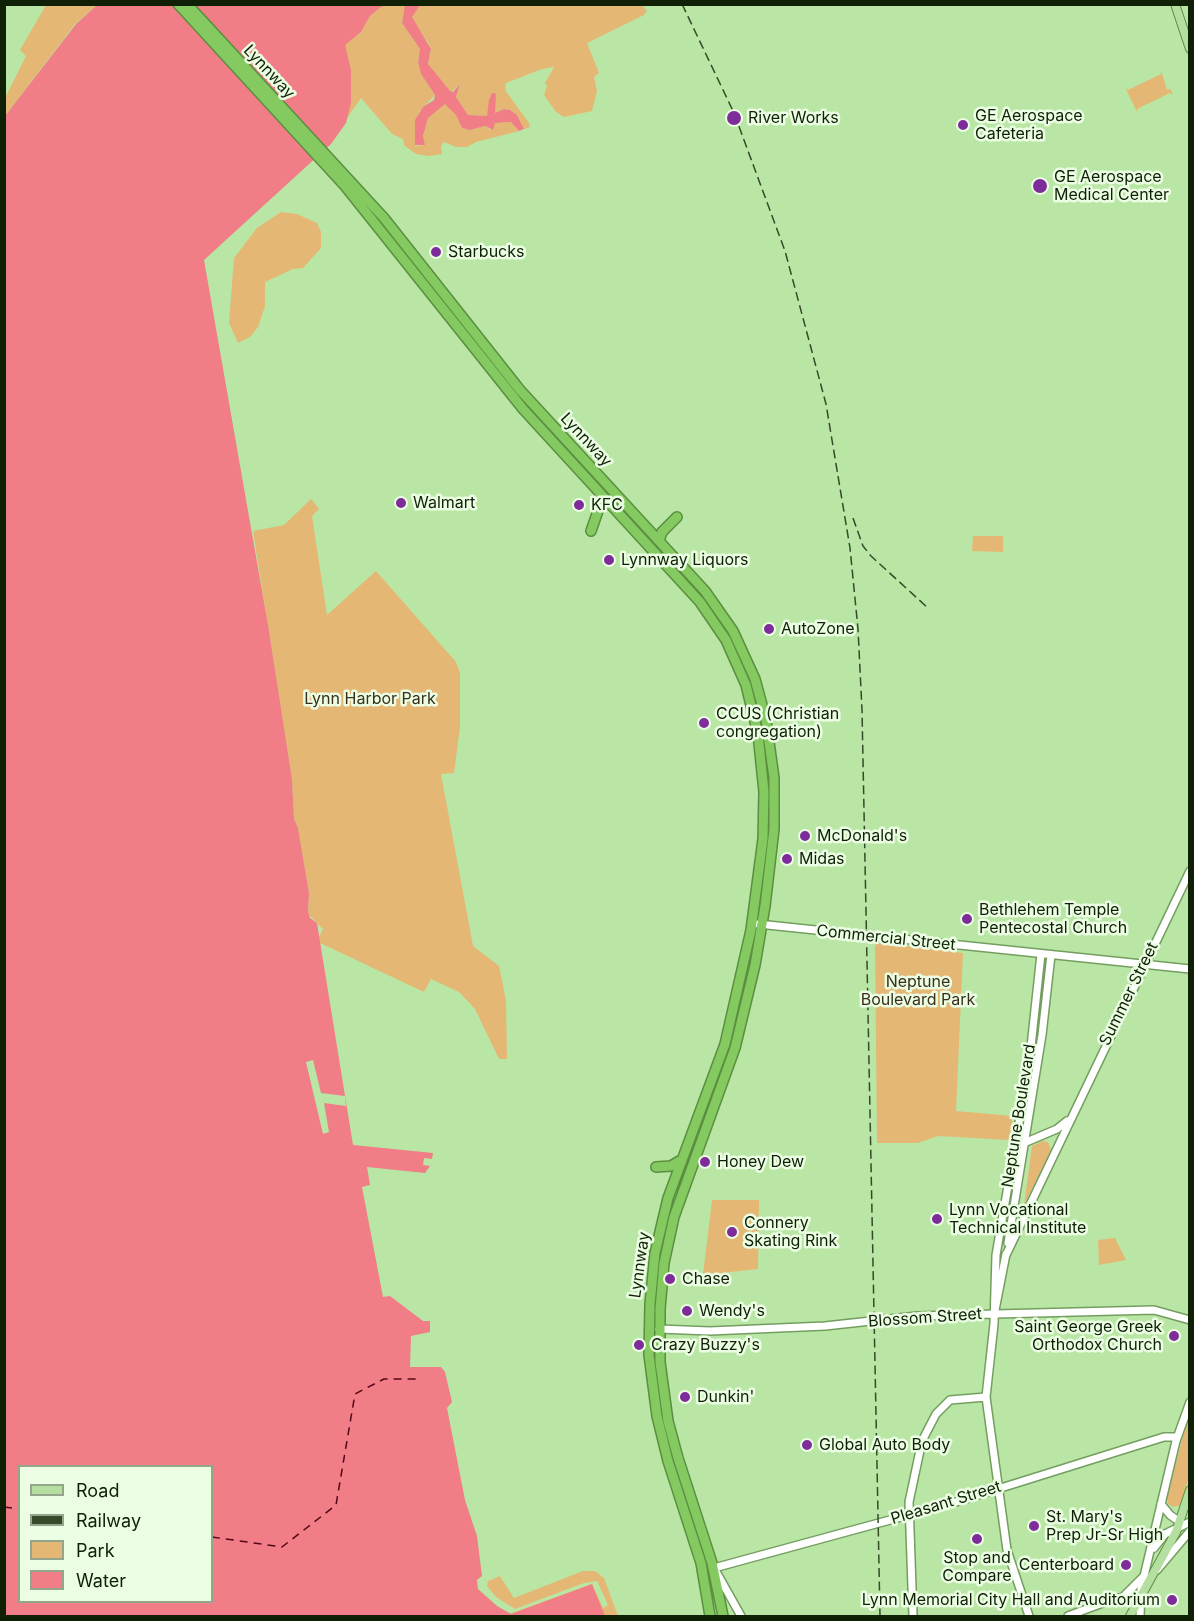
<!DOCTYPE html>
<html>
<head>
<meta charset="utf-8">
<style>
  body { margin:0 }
  #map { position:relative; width:1194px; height:1621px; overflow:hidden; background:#b9e6a4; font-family:Inter,sans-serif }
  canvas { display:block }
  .frame { position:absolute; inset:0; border:6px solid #102007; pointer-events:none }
  .legend { position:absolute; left:18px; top:1465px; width:195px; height:138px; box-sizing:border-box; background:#ebfee3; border:2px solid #93a58b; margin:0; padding:8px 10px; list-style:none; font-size:18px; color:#102007 }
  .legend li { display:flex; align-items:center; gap:12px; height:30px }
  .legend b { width:30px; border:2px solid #93a58b }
</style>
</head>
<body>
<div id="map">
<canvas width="1194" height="1621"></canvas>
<div class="frame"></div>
<ul class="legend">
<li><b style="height:8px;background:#b5dfa0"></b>Road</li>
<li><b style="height:8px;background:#344a28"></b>Railway</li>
<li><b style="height:16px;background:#e5b774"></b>Park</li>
<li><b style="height:16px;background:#f17d87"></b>Water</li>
</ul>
</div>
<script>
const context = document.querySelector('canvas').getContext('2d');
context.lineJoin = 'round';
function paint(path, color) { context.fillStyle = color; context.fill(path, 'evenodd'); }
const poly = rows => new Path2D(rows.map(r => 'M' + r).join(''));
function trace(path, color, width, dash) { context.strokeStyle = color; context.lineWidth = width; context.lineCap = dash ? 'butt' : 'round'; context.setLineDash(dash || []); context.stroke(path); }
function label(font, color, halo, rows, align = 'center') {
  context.font = font + ' Inter,sans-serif'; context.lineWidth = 5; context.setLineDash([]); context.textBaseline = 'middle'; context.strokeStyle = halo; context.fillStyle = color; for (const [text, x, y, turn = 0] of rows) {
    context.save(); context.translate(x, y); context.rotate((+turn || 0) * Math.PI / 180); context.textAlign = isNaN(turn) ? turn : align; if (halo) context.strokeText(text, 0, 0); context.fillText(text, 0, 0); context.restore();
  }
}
paint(poly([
  [420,4,641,4,647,11,644,15,587,43,599,73,594,77,597,91,592,111,564,117,556,112,544,95,547,86,545,83,554,67,542,69,506,83,505,90,529,123,530,127,524,129,517,115,510,110,504,109,495,113,495,94,491,95,487,116,468,115,456,97,460,84,451,92,438,80,428,64,431,51,429,44,412,19,413,12],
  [46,5,97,5,75,24,5,116,5,98,26,56,20,50],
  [390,5,405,5,402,23,420,49,418,62,421,74,435,95,420,111,416,120,415,146,425,145,423,136,428,118,445,103,456,115,462,128,470,130,485,126,491,130,495,123,511,122,519,131,476,142,467,147,456,147,444,142,441,146,442,154,428,156,416,154,404,145,403,139,392,134,361,98,345,121,342,47,361,32,370,16,381,7],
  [1161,70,1167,90,1171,89,1173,95,1170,93,1137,109,1137,112,1125,87,1128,90,1161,74],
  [281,212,297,214,317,223,321,232,321,248,303,268,293,269,265,282,265,306,258,327,250,337,238,343,229,323,234,258,257,228],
  [311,499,319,509,312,516,327,615,376,571,456,662,460,673,460,727,454,773,441,774,473,946,499,966,506,1000,507,1059,499,1059,475,1009,459,992,431,979,424,992,320,943,319,937,323,929,308,914,309,893,298,828,294,819,292,779,253,531,284,525],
  [973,536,1003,536,1003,552,972,551],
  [875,942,963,953,956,1111,1013,1116,1009,1140,938,1136,918,1143,877,1143],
  [1043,1141,1048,1142,1051,1150,1024,1205,1032,1146],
  [712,1200,759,1200,758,1269,703,1275],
  [1115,1238,1126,1260,1099,1265,1098,1240],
  [1189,1413,1189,1475,1181,1505,1173,1507,1168,1504,1167,1498],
  [583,1571,595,1571,604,1578,618,1616,510,1616,509,1614,592,1584,603,1608,608,1605,597,1581,584,1583,515,1609,496,1597,487,1586,488,1581,500,1576,514,1598]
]), '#e5b774');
paint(poly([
  [405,4,420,5,412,17,431,49,428,64,450,91,453,92,460,84,456,97,468,115,487,116,489,100,492,93,494,93,496,94,495,113,504,109,510,110,517,115,524,129,519,131,511,122,495,123,493,130,485,126,470,130,462,128,456,115,445,104,428,118,423,136,425,145,415,145,415,120,423,107,434,100,435,95,421,74,418,62,420,49,402,23],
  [97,5,390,5,381,7,370,16,361,32,345,45,351,70,351,103,346,123,331,144,204,260,268,625,292,779,294,819,298,828,309,893,308,912,310,918,317,923,353,1145,433,1153,432,1159,424,1158,423,1165,430,1166,425,1173,367,1167,370,1185,362,1187,383,1297,390,1296,423,1321,430,1321,430,1332,411,1336,410,1367,441,1367,445,1372,452,1402,447,1408,465,1500,477,1536,482,1576,477,1580,478,1589,497,1606,511,1614,592,1584,605,1616,5,1616,5,116,76,24],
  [20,1466,212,1466,212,1602,20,1602]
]), '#f17d87');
paint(poly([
  [313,1060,321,1093,345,1096,346,1106,324,1103,329,1132,323,1134,306,1062]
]), '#b9e6a4');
trace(poly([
  [4,1507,20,1509],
  [212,1537,282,1547,336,1505,355,1394,384,1379,418,1379]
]), '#510818', 1.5, [8, 6]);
const secondary = poly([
  [758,924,1190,969],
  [1024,1143,1057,1129,1067,1121],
  [1008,1243,1042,1035,1051,955],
  [1006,1255,1190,871],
  [995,1310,1006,1254],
  [659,1329,710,1331,825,1326,917,1316,1154,1310,1190,1320],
  [1161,1504,1170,1515,1183,1524],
  [1154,1548,1165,1534,1190,1522],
  [1157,1570,1190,1531],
  [1124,1596,1143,1577],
  [741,1616,714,1568,956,1502,1164,1437,1177,1437],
  [913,1616,909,1502,922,1441,936,1414,950,1400,986,1397],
  [1029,1616,1007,1550,986,1397,994,1324,996,1255,1029,1065,1041,954],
  [1068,1616,1116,1598,1141,1598],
  [1140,1616,1141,1589,1176,1441,1190,1402]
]);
const primary = poly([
  [1175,4,1190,49],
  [1130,1616,1176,1532,1190,1490]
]);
const highway = poly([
  [178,4,345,186,523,409,700,602,726,640,746,685,758,734,764,792,763,839,751,930,725,1044,668,1198,655,1253,650,1304,649,1355,657,1416,668,1461,701,1563,710,1616],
  [187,4,384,218,520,390,705,591,733,631,755,679,766,720,774,778,774,829,765,906,755,965,735,1048,674,1217,664,1263,660,1309,660,1362,668,1421,678,1458,712,1563,723,1616],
  [591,531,599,508,600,493],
  [659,541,662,532,677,517],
  [656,1167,671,1166,681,1160]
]);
trace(secondary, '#749e60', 10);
trace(primary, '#5b8e41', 10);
trace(highway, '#5b8e41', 12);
trace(secondary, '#fff', 7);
trace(primary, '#b5dfa0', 8);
trace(highway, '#84ca60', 9);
trace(poly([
  [682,4,734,113,785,251,826,404,850,548,858,629,862,710,880,1616],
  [853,518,863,546,871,556,928,608]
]), '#344a28', 1.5, [9, 4.5]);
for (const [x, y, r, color] of [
  [734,118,8,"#7f2c9b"],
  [963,125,6,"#7f2c9b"],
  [1040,186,8,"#7f2c9b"],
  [436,252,6,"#7f2c9b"],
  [401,503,6,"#7f2c9b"],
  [579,505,6,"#7f2c9b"],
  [609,560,6,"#7f2c9b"],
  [769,629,6,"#7f2c9b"],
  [704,723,6,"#7f2c9b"],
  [805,836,6,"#7f2c9b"],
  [787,859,6,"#7f2c9b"],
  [967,919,6,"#7f2c9b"],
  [705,1162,6,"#7f2c9b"],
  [937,1219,6,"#7f2c9b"],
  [732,1232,6,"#7f2c9b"],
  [670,1279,6,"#7f2c9b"],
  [687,1311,6,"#7f2c9b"],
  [1174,1336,6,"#7f2c9b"],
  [639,1345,6,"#7f2c9b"],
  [685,1397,6,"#7f2c9b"],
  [807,1445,6,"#7f2c9b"],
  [1034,1526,6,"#7f2c9b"],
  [977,1539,6,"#7f2c9b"],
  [1126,1565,6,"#7f2c9b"],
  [1172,1600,6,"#7f2c9b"]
]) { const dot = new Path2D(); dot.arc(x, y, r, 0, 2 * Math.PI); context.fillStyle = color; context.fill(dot); trace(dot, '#ebfee3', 2); }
label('16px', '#102007', '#ebfee3', [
  ["Lynnway",269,72,47],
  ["Lynnway",586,440,47],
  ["Commercial Street",886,938,6],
  ["Summer Street",1129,994,-64],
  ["Neptune Boulevard",1019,1116,-81],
  ["Lynnway",640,1265,-82],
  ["Blossom Street",925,1318,-4],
  ["Pleasant Street",946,1503,-17]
]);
label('16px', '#102007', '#ebfee3', [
  ["GE Aerospace",975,116],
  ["Cafeteria",975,134],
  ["River Works",748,118],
  ["GE Aerospace",1054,177],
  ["Medical Center",1054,195],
  ["Starbucks",448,252],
  ["Walmart",413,503],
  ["KFC",591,505],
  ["Lynnway Liquors",621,560],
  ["AutoZone",781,629],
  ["CCUS (Christian",716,714],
  ["congregation)",716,732],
  ["McDonald's",817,836],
  ["Midas",799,859],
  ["Bethlehem Temple",979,910],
  ["Pentecostal Church",979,928],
  ["Honey Dew",717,1162],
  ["Lynn Vocational",949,1210],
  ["Technical Institute",949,1228],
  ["Connery",744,1223],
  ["Skating Rink",744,1241],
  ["Chase",682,1279],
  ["Wendy's",699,1311],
  ["Saint George Greek",1162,1327,"right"],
  ["Orthodox Church",1162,1345,"right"],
  ["Crazy Buzzy's",651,1345],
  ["Dunkin'",697,1397],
  ["Global Auto Body",819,1445],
  ["St. Mary's",1046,1517],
  ["Prep Jr-Sr High",1046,1535],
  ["Stop and",977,1558,"center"],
  ["Compare",977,1576,"center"],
  ["Centerboard",1114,1565,"right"],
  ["Lynn Memorial City Hall and Auditorium",1160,1600,"right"]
], 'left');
label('16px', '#3a2e1c', '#ebfee3', [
  ["Lynn Harbor Park",370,699],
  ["Neptune",918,982],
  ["Boulevard Park",918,1000]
]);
</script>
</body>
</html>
